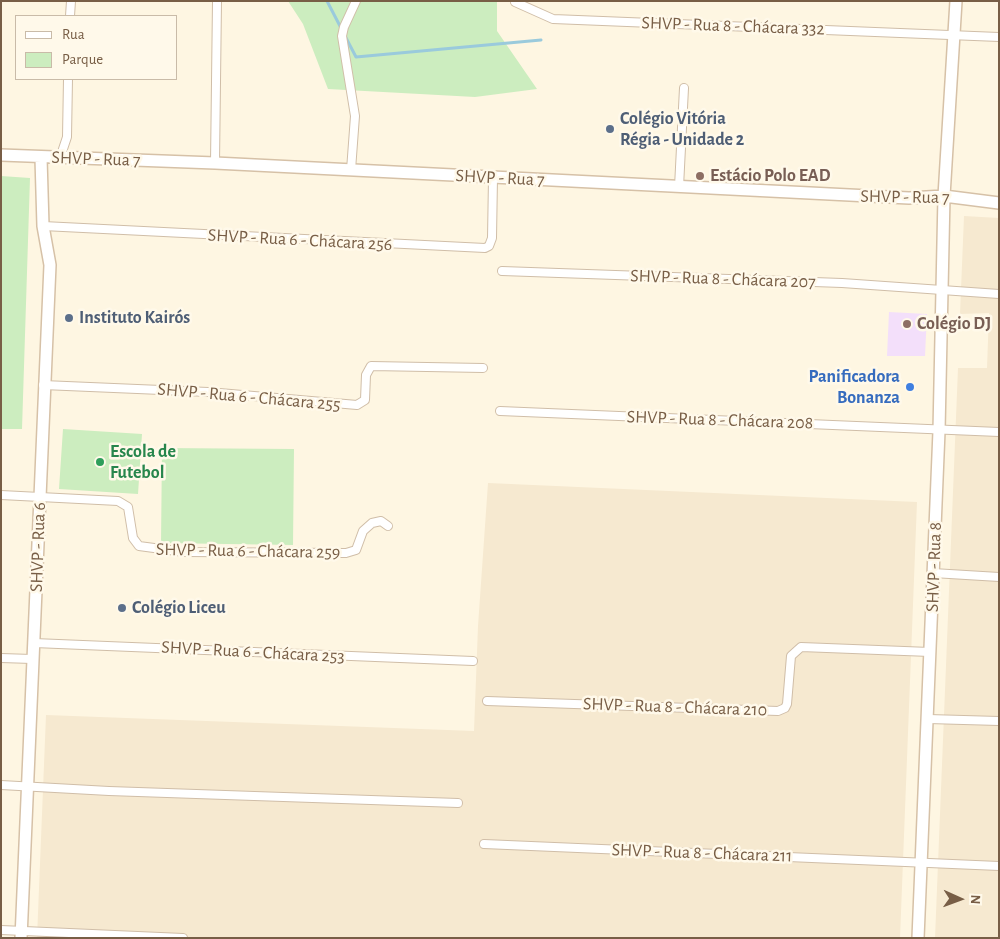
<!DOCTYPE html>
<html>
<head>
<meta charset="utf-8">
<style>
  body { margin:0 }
  #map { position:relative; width:1000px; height:939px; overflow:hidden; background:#fef6e2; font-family:"Alegreya Sans",sans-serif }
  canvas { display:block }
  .frame { position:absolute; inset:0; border:2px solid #785e46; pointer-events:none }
  .legend { position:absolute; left:15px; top:15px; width:162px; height:65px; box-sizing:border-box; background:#fff9ea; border:1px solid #c9bba8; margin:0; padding:6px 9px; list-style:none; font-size:15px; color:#785e46 }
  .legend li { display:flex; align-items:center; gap:10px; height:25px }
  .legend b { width:25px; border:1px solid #c9bba8 }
  .north { position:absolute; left:935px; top:874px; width:50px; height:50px; -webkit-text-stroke:4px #fff9ea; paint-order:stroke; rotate:92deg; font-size:14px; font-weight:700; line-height:20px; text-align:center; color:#785e46 }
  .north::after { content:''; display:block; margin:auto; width:18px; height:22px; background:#785e46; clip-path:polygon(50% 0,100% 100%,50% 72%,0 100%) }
</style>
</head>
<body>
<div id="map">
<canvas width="1000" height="939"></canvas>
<div class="frame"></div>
<ul class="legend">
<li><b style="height:6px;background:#fff"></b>Rua</li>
<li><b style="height:14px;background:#ccedbf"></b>Parque</li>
</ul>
<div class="north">N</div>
</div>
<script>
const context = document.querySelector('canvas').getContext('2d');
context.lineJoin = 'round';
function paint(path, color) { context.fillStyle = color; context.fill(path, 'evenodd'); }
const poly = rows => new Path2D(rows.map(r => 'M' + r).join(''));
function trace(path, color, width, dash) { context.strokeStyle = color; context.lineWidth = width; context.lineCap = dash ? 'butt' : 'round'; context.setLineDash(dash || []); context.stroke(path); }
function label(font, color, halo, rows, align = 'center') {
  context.font = font + ' "Alegreya Sans",sans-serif'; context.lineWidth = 5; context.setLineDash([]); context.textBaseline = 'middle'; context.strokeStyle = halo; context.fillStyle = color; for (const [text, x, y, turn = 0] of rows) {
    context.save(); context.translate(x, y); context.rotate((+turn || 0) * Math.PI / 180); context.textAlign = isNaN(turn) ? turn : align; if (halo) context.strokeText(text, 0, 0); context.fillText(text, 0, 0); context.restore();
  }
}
paint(poly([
  [964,216,999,218,999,938,935,938,958,368,987,368,989,313,960,314],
  [488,483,917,502,900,938,37,938,46,715,474,731,478,626]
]), '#f6e9d0');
paint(poly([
  [889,312,927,314,925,356,887,356]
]), '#f3dffa');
paint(poly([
  [288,1,497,1,497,31,537,89,475,97,328,89,303,24],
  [1,176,30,178,22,429,1,429],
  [63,429,142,434,138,494,59,489],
  [162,448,294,449,293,545,161,543]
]), '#ccedbf');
trace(poly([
  [327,1,341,28],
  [344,34,356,57,541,40]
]), '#9acadc', 3);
const street = poly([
  [515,2,553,19,999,37],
  [70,16,71,1],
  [60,158,67,137,68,79],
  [215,163,217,1],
  [351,170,355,116,342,36,344,27,356,1],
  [679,187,684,88],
  [43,226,485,248,489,246,492,238,493,178],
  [502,271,842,283,999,294],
  [43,385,208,392,357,405,365,400,366,375,371,366,483,368],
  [500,411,999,432],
  [1,495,118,501,128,507,133,538,139,546,184,552,346,553,356,550,363,531,372,523,381,521,388,526],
  [933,573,999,577],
  [34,643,473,661],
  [1,658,32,659],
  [487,701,778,711,785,708,787,704,791,656,801,647,930,652],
  [928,719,999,721],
  [1,785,109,791,458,803],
  [484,844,999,866],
  [1,930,183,938]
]);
const secondary = poly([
  [1,155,215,163,909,198,944,196,999,203],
  [21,938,50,265,43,226,41,158],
  [918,938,939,431,944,196,956,1]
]);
trace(street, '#d0bea8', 10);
trace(secondary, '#d6c1a7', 14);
trace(street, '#fff', 8);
trace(secondary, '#fff', 11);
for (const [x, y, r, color] of [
  [610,129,5,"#5c6f8a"],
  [700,176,5,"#8d6e63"],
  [69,318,5,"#5c6f8a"],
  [907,324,5,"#8d6e63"],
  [910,387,5,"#3f7fe0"],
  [100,462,5,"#2e9e5b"],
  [122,608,5,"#5c6f8a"]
]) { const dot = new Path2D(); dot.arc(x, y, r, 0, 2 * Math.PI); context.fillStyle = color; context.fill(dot); trace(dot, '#fff9ea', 2); }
label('18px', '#785e46', '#fff9ea', [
  ["SHVP - Rua 8 - Chácara 332",733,26,2],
  ["SHVP - Rua 7",96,159,2],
  ["SHVP - Rua 7",500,178,3],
  ["SHVP - Rua 7",905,197,1],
  ["SHVP - Rua 6 - Chácara 256",300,240,3],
  ["SHVP - Rua 8 - Chácara 207",723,279,2],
  ["SHVP - Rua 6 - Chácara 255",249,397,5],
  ["SHVP - Rua 8 - Chácara 208",720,420,2],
  ["SHVP - Rua 6",38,547,-88],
  ["SHVP - Rua 6 - Chácara 259",248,551,1],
  ["SHVP - Rua 8",934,567,-88],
  ["SHVP - Rua 6 - Chácara 253",253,652,3],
  ["SHVP - Rua 8 - Chácara 210",675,707,2],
  ["SHVP - Rua 8 - Chácara 211",702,853,2]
]);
label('bold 18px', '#4e5e75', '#fff9ea', [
  ["Colégio Vitória",620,119],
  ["Régia - Unidade 2",620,140],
  ["Instituto Kairós",79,318],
  ["Colégio Liceu",132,608]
], 'left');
label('bold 18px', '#785e54', '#fff9ea', [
  ["Estácio Polo EAD",710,176],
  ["Colégio DJ",917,324]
], 'left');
label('bold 18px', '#366cbe', '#fff9ea', [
  ["Panificadora",900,377],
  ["Bonanza",900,398]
], 'right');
label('bold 18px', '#27864d', '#fff9ea', [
  ["Escola de",110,452],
  ["Futebol",110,473]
], 'left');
</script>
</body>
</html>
